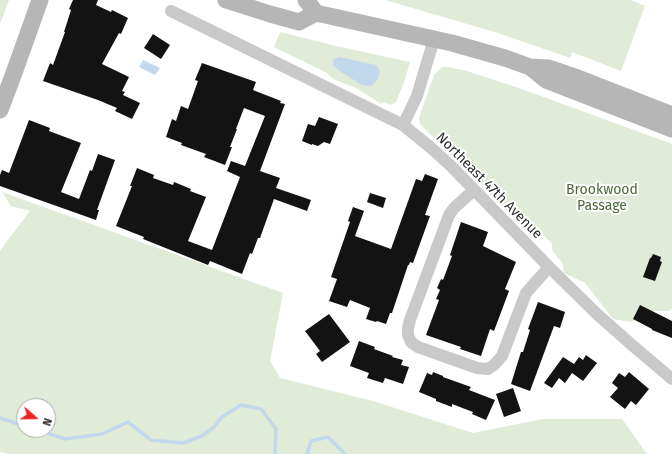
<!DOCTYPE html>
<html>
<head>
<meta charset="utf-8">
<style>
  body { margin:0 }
  #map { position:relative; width:672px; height:454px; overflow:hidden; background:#fff; font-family:"Fira Sans",sans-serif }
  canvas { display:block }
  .north { position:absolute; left:16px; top:398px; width:40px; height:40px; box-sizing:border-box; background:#fff; border:1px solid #ababab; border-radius:50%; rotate:110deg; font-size:11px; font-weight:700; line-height:16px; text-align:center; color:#2c2c2c }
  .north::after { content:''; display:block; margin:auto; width:14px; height:18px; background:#f02121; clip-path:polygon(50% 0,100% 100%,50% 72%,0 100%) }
</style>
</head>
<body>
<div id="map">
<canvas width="672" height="454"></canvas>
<div class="north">N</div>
</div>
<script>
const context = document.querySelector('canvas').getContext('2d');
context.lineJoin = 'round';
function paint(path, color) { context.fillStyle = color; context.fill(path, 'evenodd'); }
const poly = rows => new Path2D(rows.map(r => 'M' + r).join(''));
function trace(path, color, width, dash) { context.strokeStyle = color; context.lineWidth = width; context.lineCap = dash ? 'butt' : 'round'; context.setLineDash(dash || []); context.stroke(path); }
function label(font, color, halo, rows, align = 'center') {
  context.font = font + ' "Fira Sans",sans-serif'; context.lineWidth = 4; context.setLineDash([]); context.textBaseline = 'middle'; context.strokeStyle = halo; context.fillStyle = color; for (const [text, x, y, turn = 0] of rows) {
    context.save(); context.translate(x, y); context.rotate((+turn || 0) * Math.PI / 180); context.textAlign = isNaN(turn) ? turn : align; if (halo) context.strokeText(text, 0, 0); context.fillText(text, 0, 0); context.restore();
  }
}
paint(poly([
  [0,0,9,0,0,24],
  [385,0,631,0,645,6,621,71,572,52,570,58,498,33],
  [280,32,336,46,410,62,404,82,396,102,391,105,384,102,381,104,356,88,333,79,327,73,274,47],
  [442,67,448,67,467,71,519,88,672,144,672,309,669,311,655,311,631,322,613,319,585,283,564,273,563,264,552,250,552,244,531,222,529,223,521,223,510,214,420,124,419,118,434,75],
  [2,192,283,293,270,361,280,378,373,401,473,433,543,419,622,419,647,454,9,454,0,452,0,251,7,241,30,211,11,206],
  [24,406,48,406,48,430,24,430]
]), '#e0ebd8');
paint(poly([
  [339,57,376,65,380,71,378,79,371,86,362,85,341,72,333,65,333,60],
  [143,60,160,68,155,75,139,67]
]), '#c2d9ed');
trace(poly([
  [0,418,24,426],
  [38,430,65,439,102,434,128,422,151,440,183,443,202,436,213,428,222,417,241,405,261,409,276,429,275,454],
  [307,454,311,441,328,437,345,454]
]), '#c2d9ed', 3.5);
paint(poly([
  [73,0,98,0,96,5,111,12,112,10,128,18,121,34,119,33,102,64,129,77,122,91,125,92,123,95,140,103,132,119,115,111,117,108,98,100,43,81,50,63,53,65,65,32,64,32,71,10,69,9],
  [153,34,170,45,161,59,144,48],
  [202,63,256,82,253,90,281,101,280,103,285,104,260,171,280,178,276,188,311,200,307,211,274,199,260,238,258,238,252,254,250,253,242,274,210,261,208,265,143,239,144,237,116,226,132,186,130,186,137,168,154,175,153,178,173,185,174,182,191,189,190,191,206,197,188,241,212,250,240,177,227,171,231,161,245,166,265,116,244,108,236,129,237,129,230,147,232,147,225,165,204,157,206,154,181,145,182,143,166,137,172,119,176,121,181,106,188,109,198,81,195,80],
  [319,117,338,124,330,144,324,142,318,146,312,144,312,145,302,141,308,124,315,126],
  [29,120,50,128,49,131,81,143,61,192,79,199,90,170,92,171,98,154,115,160,97,210,99,210,96,220,0,186,0,175,2,170,9,173],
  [425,174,438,179,425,215,430,216,413,263,410,262,409,265,408,265,392,313,390,313,386,324,377,321,376,322,366,319,370,308,350,300,347,307,329,301,337,279,331,277,350,222,348,221,353,207,364,211,355,236,391,249,416,179,422,181],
  [370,193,386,198,383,208,367,202],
  [461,222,488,232,483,246,516,262,505,289,509,291,494,331,490,329,481,356,460,349,461,347,426,335,439,300,436,299,440,290,437,288,441,279,443,280,452,256,450,255],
  [653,254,661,257,660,261,662,262,655,281,643,277,650,258,651,258],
  [538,302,565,312,560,328,554,326,530,391,511,384,521,352,523,352,530,330,528,329],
  [640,305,672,321,672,338,652,330,652,329,633,319],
  [329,314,350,342,322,362,316,354,320,351,305,331],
  [359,341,375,347,374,349,393,356,392,357,403,360,401,365,409,367,403,384,385,378,383,383,367,378,369,373,350,366],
  [586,355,597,363,583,381,572,373,565,383,559,378,552,388,544,383,563,357,574,364,579,357,583,360],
  [433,372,443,376,443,377,471,387,469,390,495,400,486,420,472,414,473,412,452,404,452,407,436,401,436,399,419,392,427,373,432,375],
  [629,372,649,389,636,405,631,401,625,409,610,397,618,388,612,383,619,373,625,377],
  [513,388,521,411,504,417,496,394]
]), '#131313');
trace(poly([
  [171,11,403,125,430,147,451,166,549,267,598,315,632,345,672,379],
  [403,125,417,96,434,39],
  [474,190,454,208,449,215,410,320,408,328,408,335,411,342,418,347,477,368,488,369,494,365,502,356,526,293,549,267]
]), '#c9c9c9', 12);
trace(poly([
  [226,0,270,14,299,22,316,13,452,43,505,58,530,67,549,68,575,77,672,115],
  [306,0,316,13],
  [530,67,546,80,672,129],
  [0,110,14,73,40,0]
]), '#b6b6b6', 17);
label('14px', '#2c2c2c', '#fff', [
  ["Northeast 47th Avenue",489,186,45]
]);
label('14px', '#4b6937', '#fff', [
  ["Brookwood",602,190],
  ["Passage",602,206]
]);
</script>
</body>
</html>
